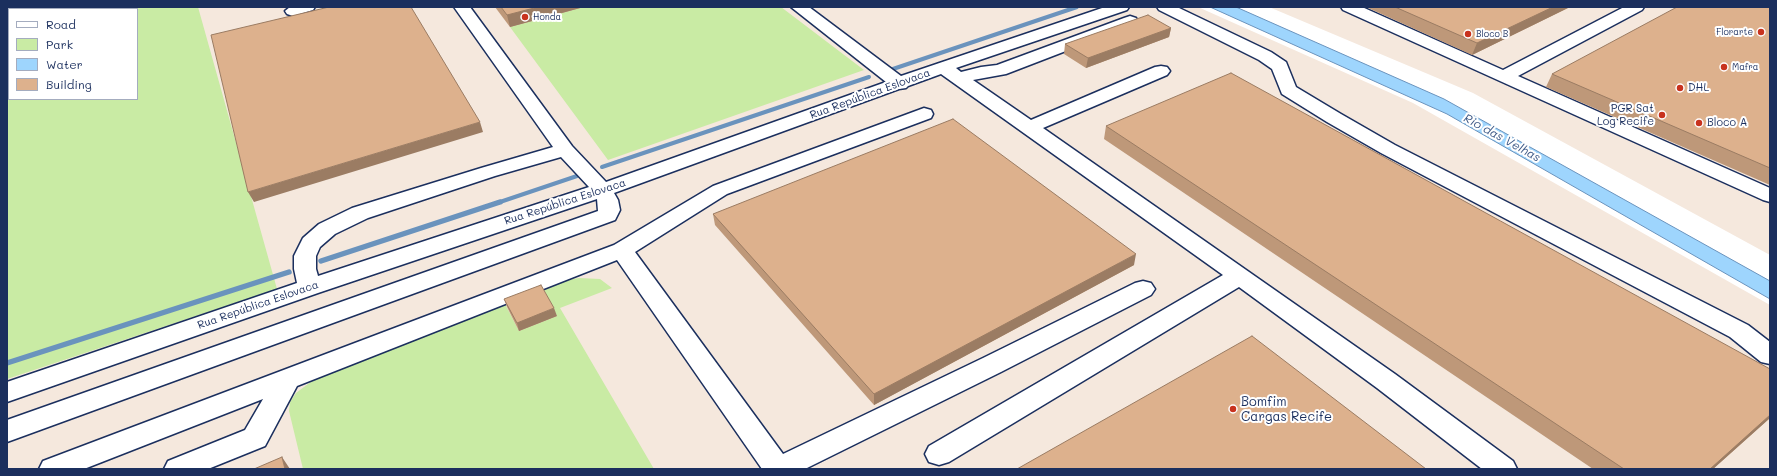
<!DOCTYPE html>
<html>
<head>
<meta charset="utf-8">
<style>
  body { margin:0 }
  #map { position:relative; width:1777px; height:476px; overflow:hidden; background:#fff; font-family:Mali,sans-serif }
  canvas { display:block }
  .frame { position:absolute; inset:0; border:8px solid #1b2f5e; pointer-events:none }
  .legend { position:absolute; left:8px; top:8px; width:130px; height:92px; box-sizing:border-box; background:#fff; border:1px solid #a4acbf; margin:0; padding:5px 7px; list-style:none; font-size:12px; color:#1b2f5e }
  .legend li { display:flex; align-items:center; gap:8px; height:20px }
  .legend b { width:20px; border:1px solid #a4acbf }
</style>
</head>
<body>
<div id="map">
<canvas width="1777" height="476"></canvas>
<div class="frame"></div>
<ul class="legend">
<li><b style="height:5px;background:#fff"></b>Road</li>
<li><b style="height:11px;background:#c9eba4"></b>Park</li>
<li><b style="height:11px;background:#9ed5fd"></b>Water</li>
<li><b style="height:11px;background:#ddb18d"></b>Building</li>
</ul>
</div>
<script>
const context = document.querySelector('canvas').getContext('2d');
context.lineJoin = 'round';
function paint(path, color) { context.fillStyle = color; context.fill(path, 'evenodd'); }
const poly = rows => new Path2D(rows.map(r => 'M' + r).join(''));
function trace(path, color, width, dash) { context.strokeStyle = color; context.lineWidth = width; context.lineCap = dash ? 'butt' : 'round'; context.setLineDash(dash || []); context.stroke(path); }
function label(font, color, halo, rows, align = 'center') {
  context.font = font + ' Mali,sans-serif'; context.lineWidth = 4; context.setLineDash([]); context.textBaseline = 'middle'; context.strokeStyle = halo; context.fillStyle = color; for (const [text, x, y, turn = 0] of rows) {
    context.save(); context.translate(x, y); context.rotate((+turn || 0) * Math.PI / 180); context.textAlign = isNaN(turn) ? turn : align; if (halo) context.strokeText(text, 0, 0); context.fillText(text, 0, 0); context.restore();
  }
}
paint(poly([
  [7,7,1198,7,1413,103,1770,305,1770,469,7,469],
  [9,9,137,9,137,99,9,99],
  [1269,7,1770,7,1770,255,1473,93]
]), '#f5e8dd');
paint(poly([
  [7,7,198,7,277,289,7,379],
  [9,9,137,9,137,99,9,99],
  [584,7,781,7,864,70,608,160,510,27],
  [579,278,600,279,612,288,560,308,654,469,303,469,289,411,290,402,296,393,312,381,505,304,519,331,557,316,544,290,567,280]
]), '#c9eba4');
const water = poly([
  [1210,7,1236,7,1444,99,1770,281,1770,299,1447,114,1210,7]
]);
paint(water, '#9ed5fd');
trace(water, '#6a93bd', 1);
trace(poly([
  [887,71,1077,7],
  [602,167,869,77],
  [497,203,577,176]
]), '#6a93bd', 4);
trace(poly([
  [321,261,500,202],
  [7,363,289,272]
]), '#6a93bd', 5.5);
const minor = poly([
  [315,7,313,10,293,16,287,14,285,11,290,7,315,7],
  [454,7,470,7,572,146,606,182,886,82,791,7,809,7,901,76,1105,7,1129,7,1127,10,956,68,961,72,981,67,997,65,1124,18,1130,16,1136,18,1138,21,1136,24,1006,74,973,80,1031,120,1155,67,1161,66,1167,67,1170,71,1167,75,1043,128,1395,374,1513,461,1517,469,1482,469,1377,388,1239,287,949,462,939,465,929,462,925,454,929,446,1223,275,941,74,908,86,906,88,899,89,614,193,618,200,620,210,615,220,7,442,7,420,598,211,597,199,318,293,7,402,7,382,297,283,294,269,294,256,303,238,319,224,352,208,481,168,553,147,454,7],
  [561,157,589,187,318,276,316,269,316,256,320,247,335,234,368,218,495,176,561,157],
  [1157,7,1177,7,1271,52,1286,62,1296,87,1341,114,1395,145,1748,325,1770,342,1770,364,1761,362,1730,337,1381,153,1327,122,1282,94,1272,69,1259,60,1159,10,1157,7],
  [1341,7,1362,7,1503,70,1624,7,1644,7,1642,10,1518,76,1770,188,1770,202,1763,200,1343,10,1341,7],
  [924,108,931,110,933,114,931,118,727,194,635,252,783,454,983,358,1135,283,1143,281,1151,283,1155,289,1151,295,1001,372,805,469,762,469,617,260,297,386,265,446,208,469,164,469,168,461,245,430,263,399,84,469,39,469,43,461,614,245,713,186,924,108]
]);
trace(minor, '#1b2f5e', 3);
paint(minor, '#fff');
paint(poly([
  [495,7,584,7,510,27],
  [1366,7,1570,7,1472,55],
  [1770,7,1770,185,1546,87,1552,74],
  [1171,28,1169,37,1086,68,1064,54,1065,44],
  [1106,126,1770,418,1713,469,1593,469,1104,139],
  [713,214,1134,265,874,405,715,225],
  [504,299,557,316,519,331,507,307]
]), '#be9879');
paint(poly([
  [538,7,584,7,510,27,507,15],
  [1553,7,1570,7,1472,55,1477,43],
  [1171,28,1169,37,1086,68,1088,58],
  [480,122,483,132,254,202,248,192],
  [1136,254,1134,265,874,405,874,394],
  [554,308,557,316,519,331,517,323],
  [1770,415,1770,418,1713,469,1710,469],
  [282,457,290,469,285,469]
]), '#9b7c63');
const building = poly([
  [329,7,411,7,480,122,248,192,211,35,329,7],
  [501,7,538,7,507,15,501,7],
  [1395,7,1553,7,1477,43,1395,7],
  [1677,7,1770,7,1770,168,1552,74,1677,7],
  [1148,15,1171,28,1088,58,1065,44,1148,15],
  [1231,73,1770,369,1770,415,1710,469,1624,469,1106,126,1231,73],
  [953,119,1136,254,874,394,713,214,953,119],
  [541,285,554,308,517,323,504,299,541,285],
  [1252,336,1426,469,1017,469,1252,336],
  [282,457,285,469,254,469,282,457]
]);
paint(building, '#ddb18d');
trace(building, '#9b7c63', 1);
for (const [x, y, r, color] of [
  [525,17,4,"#c8321e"],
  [1761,32,4,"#c8321e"],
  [1468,34,4,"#c8321e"],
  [1724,67,4,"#c8321e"],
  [1680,88,4,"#c8321e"],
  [1662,115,4,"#c8321e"],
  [1699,123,4,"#c8321e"],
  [1233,409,4,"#c8321e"]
]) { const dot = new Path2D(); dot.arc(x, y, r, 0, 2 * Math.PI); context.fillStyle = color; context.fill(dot); trace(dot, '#fff', 1.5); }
label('9px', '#1b2f5e', '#fff', [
  ["Honda",533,17],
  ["Florarte",1753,32,"right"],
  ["Bloco B",1476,34],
  ["Mafra",1732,67]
], 'left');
label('11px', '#1b2f5e', '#fff', [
  ["DHL",1688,88],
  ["PGR Sat",1654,109,"right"],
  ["Log Recife",1654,122,"right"],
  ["Bloco A",1707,123]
], 'left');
label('11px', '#1b2f5e', '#fff', [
  ["Rua República Eslovaca",870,94,-20],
  ["Rua República Eslovaca",565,202,-18],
  ["Rua República Eslovaca",258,305,-19]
]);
label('italic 12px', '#3c5886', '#fff', [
  ["Rio das Velhas",1502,138,29]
]);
label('13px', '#1b2f5e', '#fff', [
  ["Bomfim",1241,402],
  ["Cargas Recife",1241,417]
], 'left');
</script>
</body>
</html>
